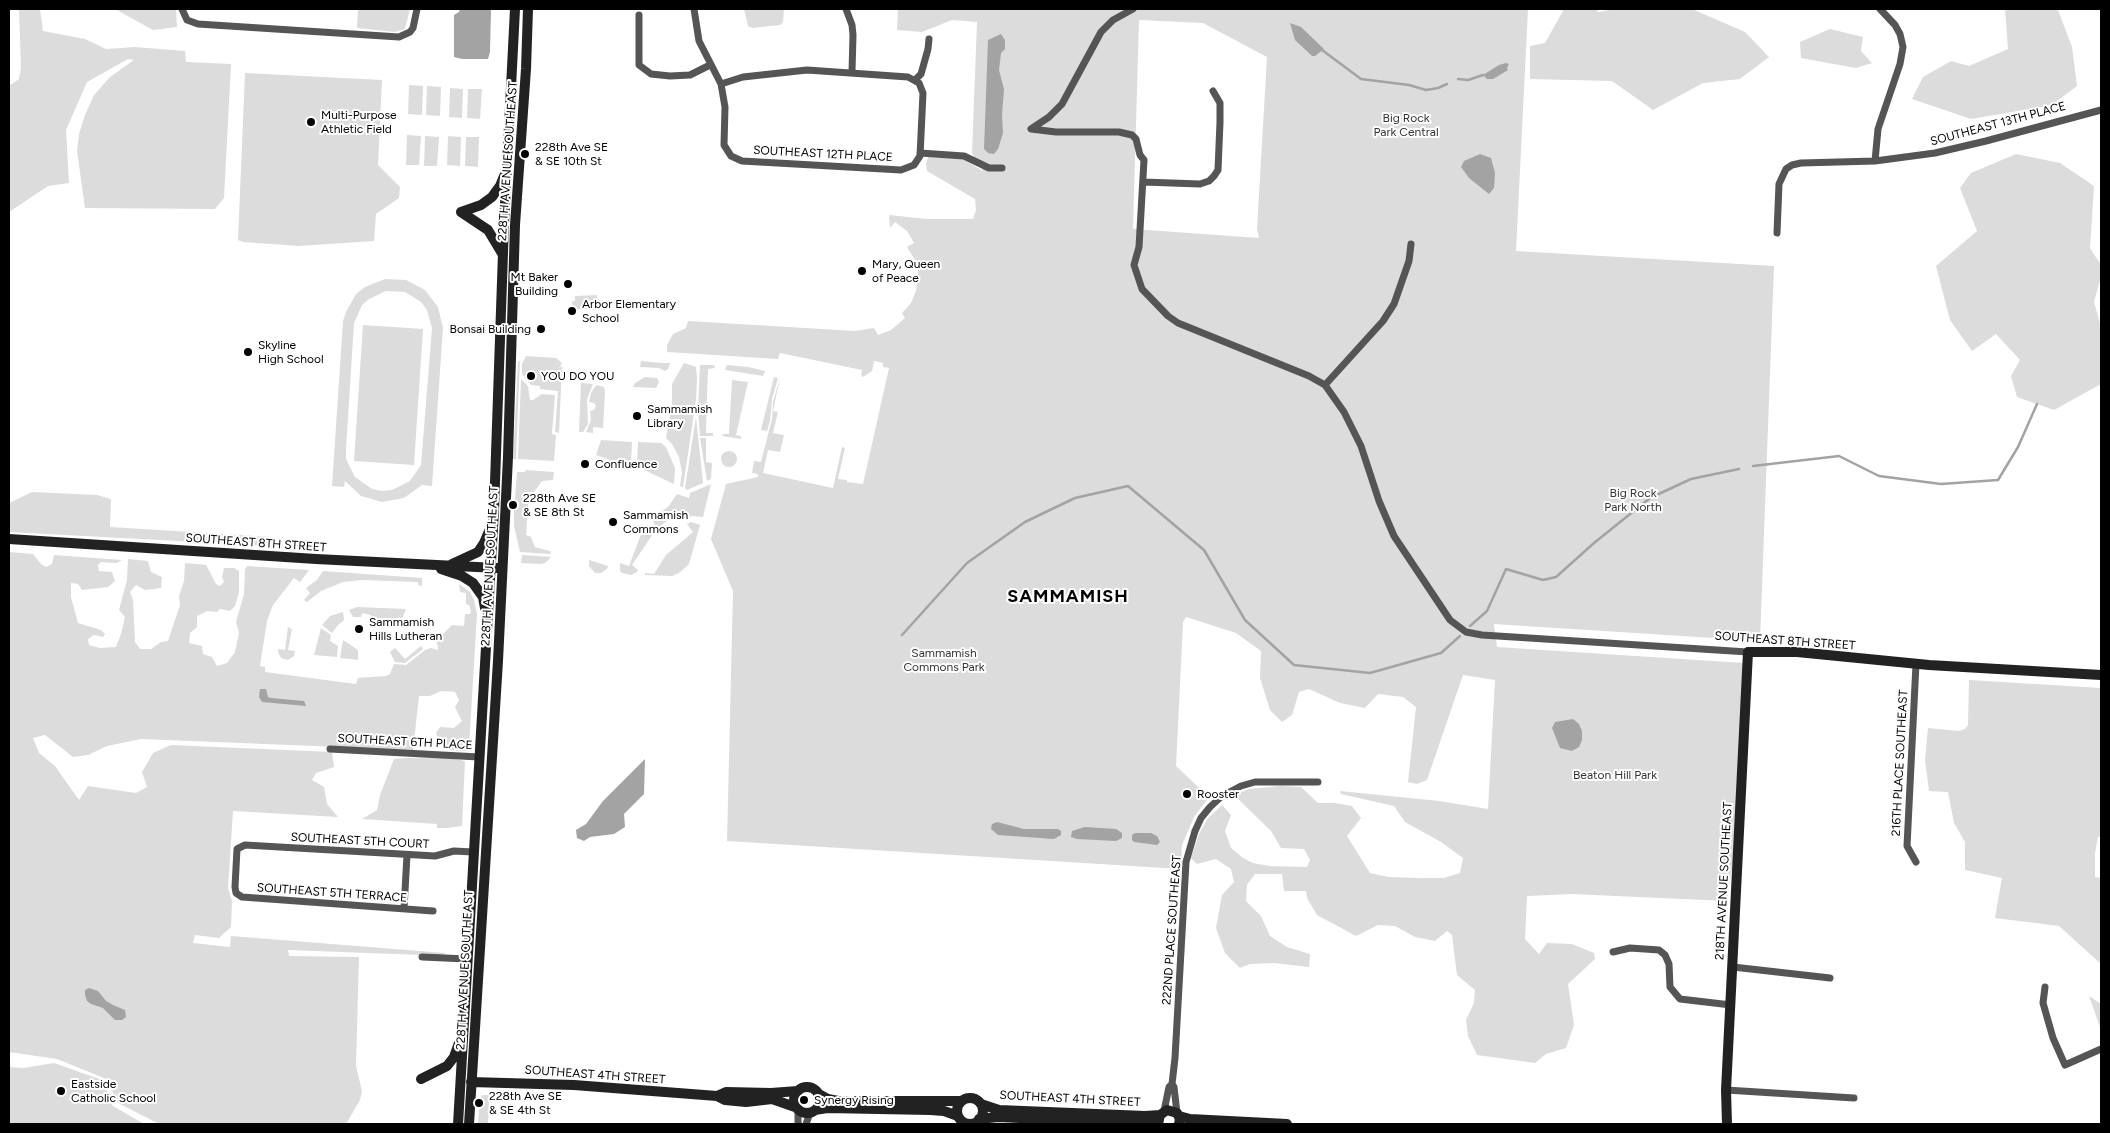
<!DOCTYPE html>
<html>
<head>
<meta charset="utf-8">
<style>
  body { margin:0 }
  #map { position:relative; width:2110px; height:1133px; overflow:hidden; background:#fff; font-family:Figtree,sans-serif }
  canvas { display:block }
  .frame { position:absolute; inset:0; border:10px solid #000; pointer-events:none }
</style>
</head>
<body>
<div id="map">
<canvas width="2110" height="1133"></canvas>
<div class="frame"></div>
</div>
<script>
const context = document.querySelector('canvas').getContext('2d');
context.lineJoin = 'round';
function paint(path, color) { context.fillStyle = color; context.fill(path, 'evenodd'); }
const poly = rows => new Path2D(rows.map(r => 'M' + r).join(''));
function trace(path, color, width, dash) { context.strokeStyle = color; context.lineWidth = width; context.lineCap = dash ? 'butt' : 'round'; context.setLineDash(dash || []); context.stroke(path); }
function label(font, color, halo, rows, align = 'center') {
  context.font = font + ' Figtree,sans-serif'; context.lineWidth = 4; context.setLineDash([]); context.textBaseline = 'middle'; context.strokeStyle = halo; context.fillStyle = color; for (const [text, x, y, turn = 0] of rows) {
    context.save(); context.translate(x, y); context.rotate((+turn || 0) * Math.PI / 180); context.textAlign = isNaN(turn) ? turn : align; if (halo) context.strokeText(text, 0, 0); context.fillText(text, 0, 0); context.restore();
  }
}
paint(poly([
  [19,9,40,9,43,31,85,39,106,49,135,47,185,51,186,62,231,64,224,198,215,209,85,208,77,151,79,134,85,115,94,95,110,77,134,60,128,59,87,82,66,130,69,183,48,186,9,212,9,86,19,79,21,68],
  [115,9,176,9,177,27,153,30],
  [358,9,410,9,405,29,395,32,357,28],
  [744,9,784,9,783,22,780,25,752,28,748,26],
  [898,9,1528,9,1516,251,1774,266,1760,641,1494,624,1497,647,1744,663,1736,841,1727,901,1572,894,1527,896,1525,939,1539,954,1547,943,1572,944,1594,953,1595,959,1568,984,1574,1025,1566,1048,1546,1054,1535,1063,1477,1055,1468,1036,1466,1020,1474,1003,1475,990,1457,975,1452,935,1447,931,1435,941,1415,937,1395,926,1378,925,1356,936,1317,915,1307,898,1306,891,1284,891,1282,874,1255,874,1247,885,1246,901,1261,916,1270,936,1287,947,1310,954,1309,967,1274,963,1250,964,1240,968,1225,953,1216,928,1222,895,1234,882,1231,869,1216,859,1197,864,1191,858,1199,834,1208,818,1222,805,1231,815,1225,831,1231,848,1243,858,1253,863,1269,866,1307,867,1310,860,1304,849,1281,848,1271,831,1234,795,1249,789,1280,786,1301,787,1318,803,1335,803,1352,806,1361,818,1347,836,1370,873,1388,877,1419,878,1444,878,1460,873,1463,858,1441,842,1405,822,1394,806,1341,794,1340,791,1439,801,1488,809,1495,680,1463,675,1427,780,1417,784,1408,782,1416,707,1403,697,1378,694,1365,708,1340,703,1309,689,1299,692,1292,715,1282,722,1270,710,1260,678,1261,651,1236,633,1186,617,1183,622,1176,766,1209,797,1194,817,1182,845,1181,869,727,841,733,591,711,539,726,484,758,477,758,474,752,473,754,461,761,462,772,419,773,402,780,378,773,411,778,412,773,433,784,435,780,452,768,450,763,473,833,488,842,447,845,448,838,479,847,480,847,482,863,484,889,368,883,367,883,363,874,361,872,371,863,377,861,375,862,370,780,353,778,359,667,352,667,345,673,334,686,328,688,321,855,331,874,328,878,335,891,330,905,318,902,313,911,303,916,291,918,276,917,263,907,247,914,243,907,231,895,222,890,228,889,215,927,219,973,219,976,210,975,199,927,171,926,164,928,157,963,159,983,171,972,153,977,22,952,20,922,32,897,30],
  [1139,20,1203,23,1267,57,1257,229,1259,238,1133,229],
  [1564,9,1596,9,1598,12,1615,9,1692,9,1745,32,1769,57,1740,79,1703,83,1653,110,1612,81,1530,79,1530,46,1545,43],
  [2005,9,2060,9,2058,10,2072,47,2077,86,2052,105,1971,119,1912,99,1923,77,1951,61,1969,66,2008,49],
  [1830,29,1863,37,1861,51,1872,63,1856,68,1801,58,1800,42],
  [245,73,382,80,378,165,400,187,399,198,376,214,374,241,298,246,243,242,238,240],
  [409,85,423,86,422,115,408,114],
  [427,86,441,87,440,116,426,115],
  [450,88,463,89,462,118,449,117],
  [468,89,482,89,480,119,467,118],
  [407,135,421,136,419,165,406,165],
  [425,136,439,137,437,166,424,166],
  [448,136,461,137,460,166,447,165],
  [466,137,479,137,478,167,465,166],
  [2016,154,2060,163,2094,186,2090,248,2101,265,2101,276,2094,302,2101,327,2101,384,2054,410,2017,397,2011,376,2020,360,1996,334,1972,351,1950,320,1936,266,1977,231,1960,188,1971,173],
  [385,279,406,280,425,290,438,307,443,328,432,486,422,485,404,498,382,502,361,496,345,481,344,487,332,486,343,321,346,312,356,294,365,287],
  [386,291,405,292,421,302,427,310,432,328,421,465,410,481,392,490,382,491,372,489,355,477,346,459,346,449,354,323,362,305,369,299],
  [597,295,597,305,594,305,594,308,572,310,572,301,575,301,575,296],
  [363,325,423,329,414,465,354,461],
  [526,356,556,358,562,363,559,368,562,366,559,433,555,432,558,391,540,389,540,386,531,385,522,374,522,364],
  [518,361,520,361,516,459,513,459],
  [641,361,661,363,670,363,668,369,665,371,659,368,640,367],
  [684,363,696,367,697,379,696,400,683,487,680,486,682,473,679,457,672,444,666,438,672,404,672,384],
  [700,365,714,365,715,368,708,369,706,430,706,433,713,433,713,436,700,436,698,410],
  [727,365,748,367,765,371,763,376,725,370],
  [645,377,657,378,659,382,656,388,633,387,635,383],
  [774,377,778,378,772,399,770,421,767,431,761,430],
  [521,379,528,386,530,400,533,400,542,394,555,395,552,434,556,435,554,461,518,459],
  [732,380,748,382,736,435,741,436,741,439,722,436,723,434,729,434],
  [581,383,593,384,587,399,588,424,583,432,579,432],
  [596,385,604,387,605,392,603,428,593,427,593,433,586,432,591,420,590,411,594,410,596,406,594,403,589,402,591,393],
  [696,417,703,483,687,490,685,488],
  [700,438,706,438,706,462,712,463,711,479,707,481],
  [601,440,632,442,631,464,628,466,596,455],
  [638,442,661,443,666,447,675,468,674,484,642,469,637,465],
  '721 459a8 8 0 1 1 16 0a8 8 0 1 1-16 0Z',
  [526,470,554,472,553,480,542,481,534,492,529,492,526,535,531,537,535,547,550,551,551,554,520,552,514,526,514,510,517,472,525,472],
  [711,484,703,517,692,516,683,519,679,513,657,528,651,518,668,507,677,494,689,498,690,493],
  [32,492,97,495,111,499,110,527,272,537,272,546,9,532,9,503],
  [691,522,700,525,689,564,679,573,672,576,645,575,645,573,654,574,666,555,693,532,687,524],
  [643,529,653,534,632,565,638,570,637,572,631,575,622,573,620,571,620,563,629,566],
  [9,552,33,554,41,564,46,567,52,564,54,555,122,560,117,563,101,562,98,565,99,571,112,572,115,581,108,587,82,590,78,584,71,583,71,597,78,623,101,630,105,634,103,637,94,635,88,639,89,645,100,648,116,647,121,634,125,617,119,610,127,580,128,559,148,561,151,572,162,577,161,588,145,590,136,585,130,592,133,600,135,642,140,649,151,649,161,642,168,641,180,605,179,596,184,581,185,563,206,565,216,584,220,586,224,582,222,577,224,568,234,568,239,571,239,592,235,606,230,611,220,609,217,612,207,611,197,616,197,627,190,633,189,643,202,646,203,654,212,657,217,666,227,663,235,652,239,633,236,622,244,594,245,570,247,566,309,570,300,582,294,578,273,605,267,621,260,666,265,667,265,672,356,684,358,678,386,676,390,674,394,664,406,665,425,650,431,648,438,650,438,646,436,641,452,625,464,626,465,614,470,614,471,611,469,605,466,604,466,593,460,592,459,584,470,592,474,600,477,614,469,747,466,751,449,750,439,742,436,733,440,727,454,728,462,721,455,707,459,700,455,692,441,691,430,696,419,696,413,750,141,739,107,746,88,755,73,757,45,735,33,738,39,753,55,766,79,800,88,786,136,793,147,787,142,772,153,753,171,745,332,752,334,767,316,773,312,780,324,787,327,804,338,817,233,811,228,888,232,901,231,927,219,938,195,935,193,943,230,947,231,936,445,953,444,955,422,955,288,950,289,956,359,957,356,1066,362,1091,360,1100,346,1124,159,1124,116,1102,109,1080,57,1059,9,1052],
  [522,555,551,557,545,563,540,564,521,563],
  [589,560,608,566,607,569,601,573,595,573,589,566],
  [323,571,422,578,422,586,418,585,418,582,362,580,343,582,321,591,307,602,304,600,310,593,306,588,317,580],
  [357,607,406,609,402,619,399,617,388,626,382,619,376,623,370,619,371,615,362,613,361,617,353,617,349,610],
  [343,612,344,620,338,625,332,633,322,625,330,616],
  [288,627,292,629,288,650,295,651,294,656,288,660,281,658,278,652,278,649,285,650],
  [321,628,331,635,330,641,338,646,337,657,314,655],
  [343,640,358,650,358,660,340,658],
  [421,646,423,649,405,663,395,662,390,652,395,648,405,659],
  [1969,680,2101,688,2101,836,2098,837,2095,853,2095,877,2101,878,2101,964,2059,926,1995,918,2002,878,1965,870,1965,842,1954,823,1948,792,1929,791,1925,760,1928,728,1959,731,1965,729,1968,725],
  [405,758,450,758,465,761,462,826,447,828,437,828,437,824,362,819,377,810,380,795,394,759],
  [2089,996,2101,1004,2101,1030],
  [54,1063,105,1081,108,1098,113,1106,144,1124,9,1124,9,1067,23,1068],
  [482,1095,489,1095,492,1098,489,1101,488,1124,478,1124,480,1100]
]), '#dcdcdc');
paint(poly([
  [460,9,491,10,490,52,488,59,462,59,454,57,454,15,459,12],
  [1290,23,1301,27,1324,49,1315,56,1312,56,1295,40],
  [1001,34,1005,40,1005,49,1001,53,999,70,1004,89,1002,115,1003,133,998,149,994,154,988,153,984,149,988,40],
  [1506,63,1509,64,1507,68,1508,70,1493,79,1487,79,1483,75,1499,65],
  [1480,154,1491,158,1495,173,1494,188,1489,194,1469,178,1461,167,1464,161],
  [260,689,266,689,268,697,271,698,304,701,306,706,262,702,259,697],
  [1573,719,1579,724,1582,731,1582,740,1579,747,1572,751,1560,748,1552,728,1555,722],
  [645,759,644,794,624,814,625,827,614,834,590,837,584,841,577,838,576,830,586,824,603,801],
  [997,822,1024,829,1058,829,1061,831,1061,835,1054,839,998,835,991,829,992,824],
  [1085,827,1116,829,1122,833,1122,838,1116,841,1077,839,1071,837,1072,831],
  [1135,833,1151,833,1157,836,1160,842,1157,845,1134,842,1132,840,1132,835],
  [89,988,98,991,106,1001,113,1005,125,1010,126,1017,122,1020,115,1020,103,1008,91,1004,87,1001,85,995,85,990]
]), '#a3a3a3');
trace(poly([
  [1322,50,1361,79,1409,85,1426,90,1438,88,1447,84],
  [1458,79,1468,80,1483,75],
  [1753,466,1839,456,1879,476,1941,484,1998,480,2018,447,2037,404],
  [1470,626,1487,611,1506,569,1543,580,1556,577,1594,543,1650,498,1691,479,1739,469],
  [902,635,967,563,1025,522,1075,498,1128,486,1204,550,1245,620,1294,665,1370,673,1441,653,1460,636]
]), '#a3a3a3', 2.5);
trace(poly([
  [182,9,187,20,198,24,399,37,410,32,413,28,417,9],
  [694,9,699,41,721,84,725,107,724,145,731,156,742,161,901,170,914,165,920,156,923,93,919,83,908,77,807,70,743,77,721,84],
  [846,9,852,25,853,35,852,72],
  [1133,9,1113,20,1101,32,1062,104,1049,117,1031,129,1056,132,1119,132,1132,135,1136,139,1140,155,1144,160,1139,247,1134,265,1142,289,1168,316,1178,323,1309,376,1325,385,1344,412,1361,446,1379,501,1394,536,1450,620,1466,632,1482,635,1748,652],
  [639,15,639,65,651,74,670,76,690,75,710,65],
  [915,80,921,74,928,49,929,39],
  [920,153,964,156,989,168,1002,168],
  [1875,161,1878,129,1900,64,1903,47,1900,34,1895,25,1880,9],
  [1143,182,1200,184,1209,181,1214,176,1218,170,1220,122,1220,103,1213,91],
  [1777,233,1779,184,1786,169,1792,165,1801,163,1875,161,1935,153,1986,141,2101,110],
  [1325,385,1383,321,1394,304,1409,261,1411,244],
  [330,749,479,757],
  [1916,862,1907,846,1916,664],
  [404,909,407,855],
  [433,911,242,897,236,893,235,887,237,849,245,845,435,856,454,851,473,852],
  [1613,952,1630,948,1659,950,1665,955,1669,964,1670,987,1680,999,1731,1005],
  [422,957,467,959],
  [1733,967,1830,978],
  [2045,987,2043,1003,2053,1038,2065,1065,2101,1049],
  [1172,1084,1174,1087,1177,1113],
  [1726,1090,1854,1098],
  [1164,1111,1169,1087,1172,1084,1175,1058,1186,862,1195,831,1201,818,1210,807,1222,796,1241,786,1255,782,1318,782],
  [961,1120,961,1124],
  [798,1124,798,1110],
  [806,1124,810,1113],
  [973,1124,974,1123]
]), '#555', 7);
trace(poly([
  [461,212,481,205,492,197,500,186,504,176],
  [461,212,488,230,503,255],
  [9,539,316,559,497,568],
  [452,564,478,552,484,543,490,529],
  [441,569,462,576,473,583,483,597,485,608],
  [421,1079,447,1066,454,1057,459,1043],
  [471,1082,574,1085,717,1096,725,1100,746,1102,772,1099,795,1107],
  '794 1100a13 13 0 1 1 26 0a13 13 0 1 1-26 0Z',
  [819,1094,828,1099,838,1101,962,1101],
  [717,1096,726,1092,771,1093,798,1091],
  '957 1111a13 13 0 1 1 26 0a13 13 0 1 1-26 0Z',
  [981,1104,999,1110,1145,1116,1160,1115],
  [815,1110,827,1108,930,1110,944,1111,958,1116],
  [1179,1116,1190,1119,1287,1124],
  [979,1119,998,1117,1151,1124],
  [458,1124,494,511,504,224,515,9],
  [469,1124,498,661,508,457,515,225,526,69,528,9],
  [1158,1124,1160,1115,1167,1110,1177,1113,1180,1119,1179,1124],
  [1727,1124,1726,1090,1748,652,1797,652,1929,665,2101,675]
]), '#222', 10);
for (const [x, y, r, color] of [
  [311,122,5,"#000"],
  [525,154,5,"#000"],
  [862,271,5,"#000"],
  [568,284,5,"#000"],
  [572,311,5,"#000"],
  [541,329,5,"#000"],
  [248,352,5,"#000"],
  [531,376,5,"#000"],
  [637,416,5,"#000"],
  [585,464,5,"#000"],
  [513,505,5,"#000"],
  [613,522,5,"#000"],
  [359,629,5,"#000"],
  [1187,794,5,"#000"],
  [61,1091,5,"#000"],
  [804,1100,5,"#000"],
  [479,1103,5,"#000"]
]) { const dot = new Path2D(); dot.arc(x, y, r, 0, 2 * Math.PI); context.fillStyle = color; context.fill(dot); trace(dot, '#fff', 2); }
label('12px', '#000', '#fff', [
  ["Multi-Purpose",321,115],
  ["Athletic Field",321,129],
  ["228th Ave SE",535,147],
  ["& SE 10th St",535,161],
  ["Mary, Queen",872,264],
  ["of Peace",872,278],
  ["Mt Baker",558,277,"right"],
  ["Building",558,291,"right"],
  ["Arbor Elementary",582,304],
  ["School",582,318],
  ["Bonsai Building",531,329,"right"],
  ["Skyline",258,345],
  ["High School",258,359],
  ["YOU DO YOU",541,376],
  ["Sammamish",647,409],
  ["Library",647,423],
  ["Confluence",595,464],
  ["228th Ave SE",523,498],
  ["& SE 8th St",523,512],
  ["Sammamish",623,515],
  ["Commons",623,529],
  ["Sammamish",369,622],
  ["Hills Lutheran",369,636],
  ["Rooster",1197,794],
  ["Eastside",71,1084],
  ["Catholic School",71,1098],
  ["228th Ave SE",489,1096],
  ["& SE 4th St",489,1110],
  ["Synergy Rising",814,1100]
], 'left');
label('12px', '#333', '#fff', [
  ["Big Rock",1406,118],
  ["Park Central",1406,132],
  ["Big Rock",1633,493],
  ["Park North",1633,507],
  ["Sammamish",944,653],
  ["Commons Park",944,667],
  ["Beaton Hill Park",1615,775]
]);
label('12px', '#000', '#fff', [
  ["SOUTHEAST 13TH PLACE",1998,124,-15],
  ["SOUTHEAST 12TH PLACE",823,154,3],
  ["228TH AVENUE SOUTHEAST",508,161,-86],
  ["SOUTHEAST 8TH STREET",256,543,4],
  ["228TH AVENUE SOUTHEAST",490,566,-87],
  ["SOUTHEAST 8TH STREET",1785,641,4],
  ["SOUTHEAST 6TH PLACE",405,742,3],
  ["216TH PLACE SOUTHEAST",1900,763,-87],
  ["SOUTHEAST 5TH COURT",360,841,3],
  ["218TH AVENUE SOUTHEAST",1724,881,-87],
  ["SOUTHEAST 5TH TERRACE",332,893,4],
  ["222ND PLACE SOUTHEAST",1172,930,-86],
  ["228TH AVENUE SOUTHEAST",465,970,-87],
  ["SOUTHEAST 4TH STREET",595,1075,4],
  ["SOUTHEAST 4TH STREET",1070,1099,3]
]);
context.letterSpacing = '1px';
label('bold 18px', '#000', '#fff', [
  ["SAMMAMISH",1068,597]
]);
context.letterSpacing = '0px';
</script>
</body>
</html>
